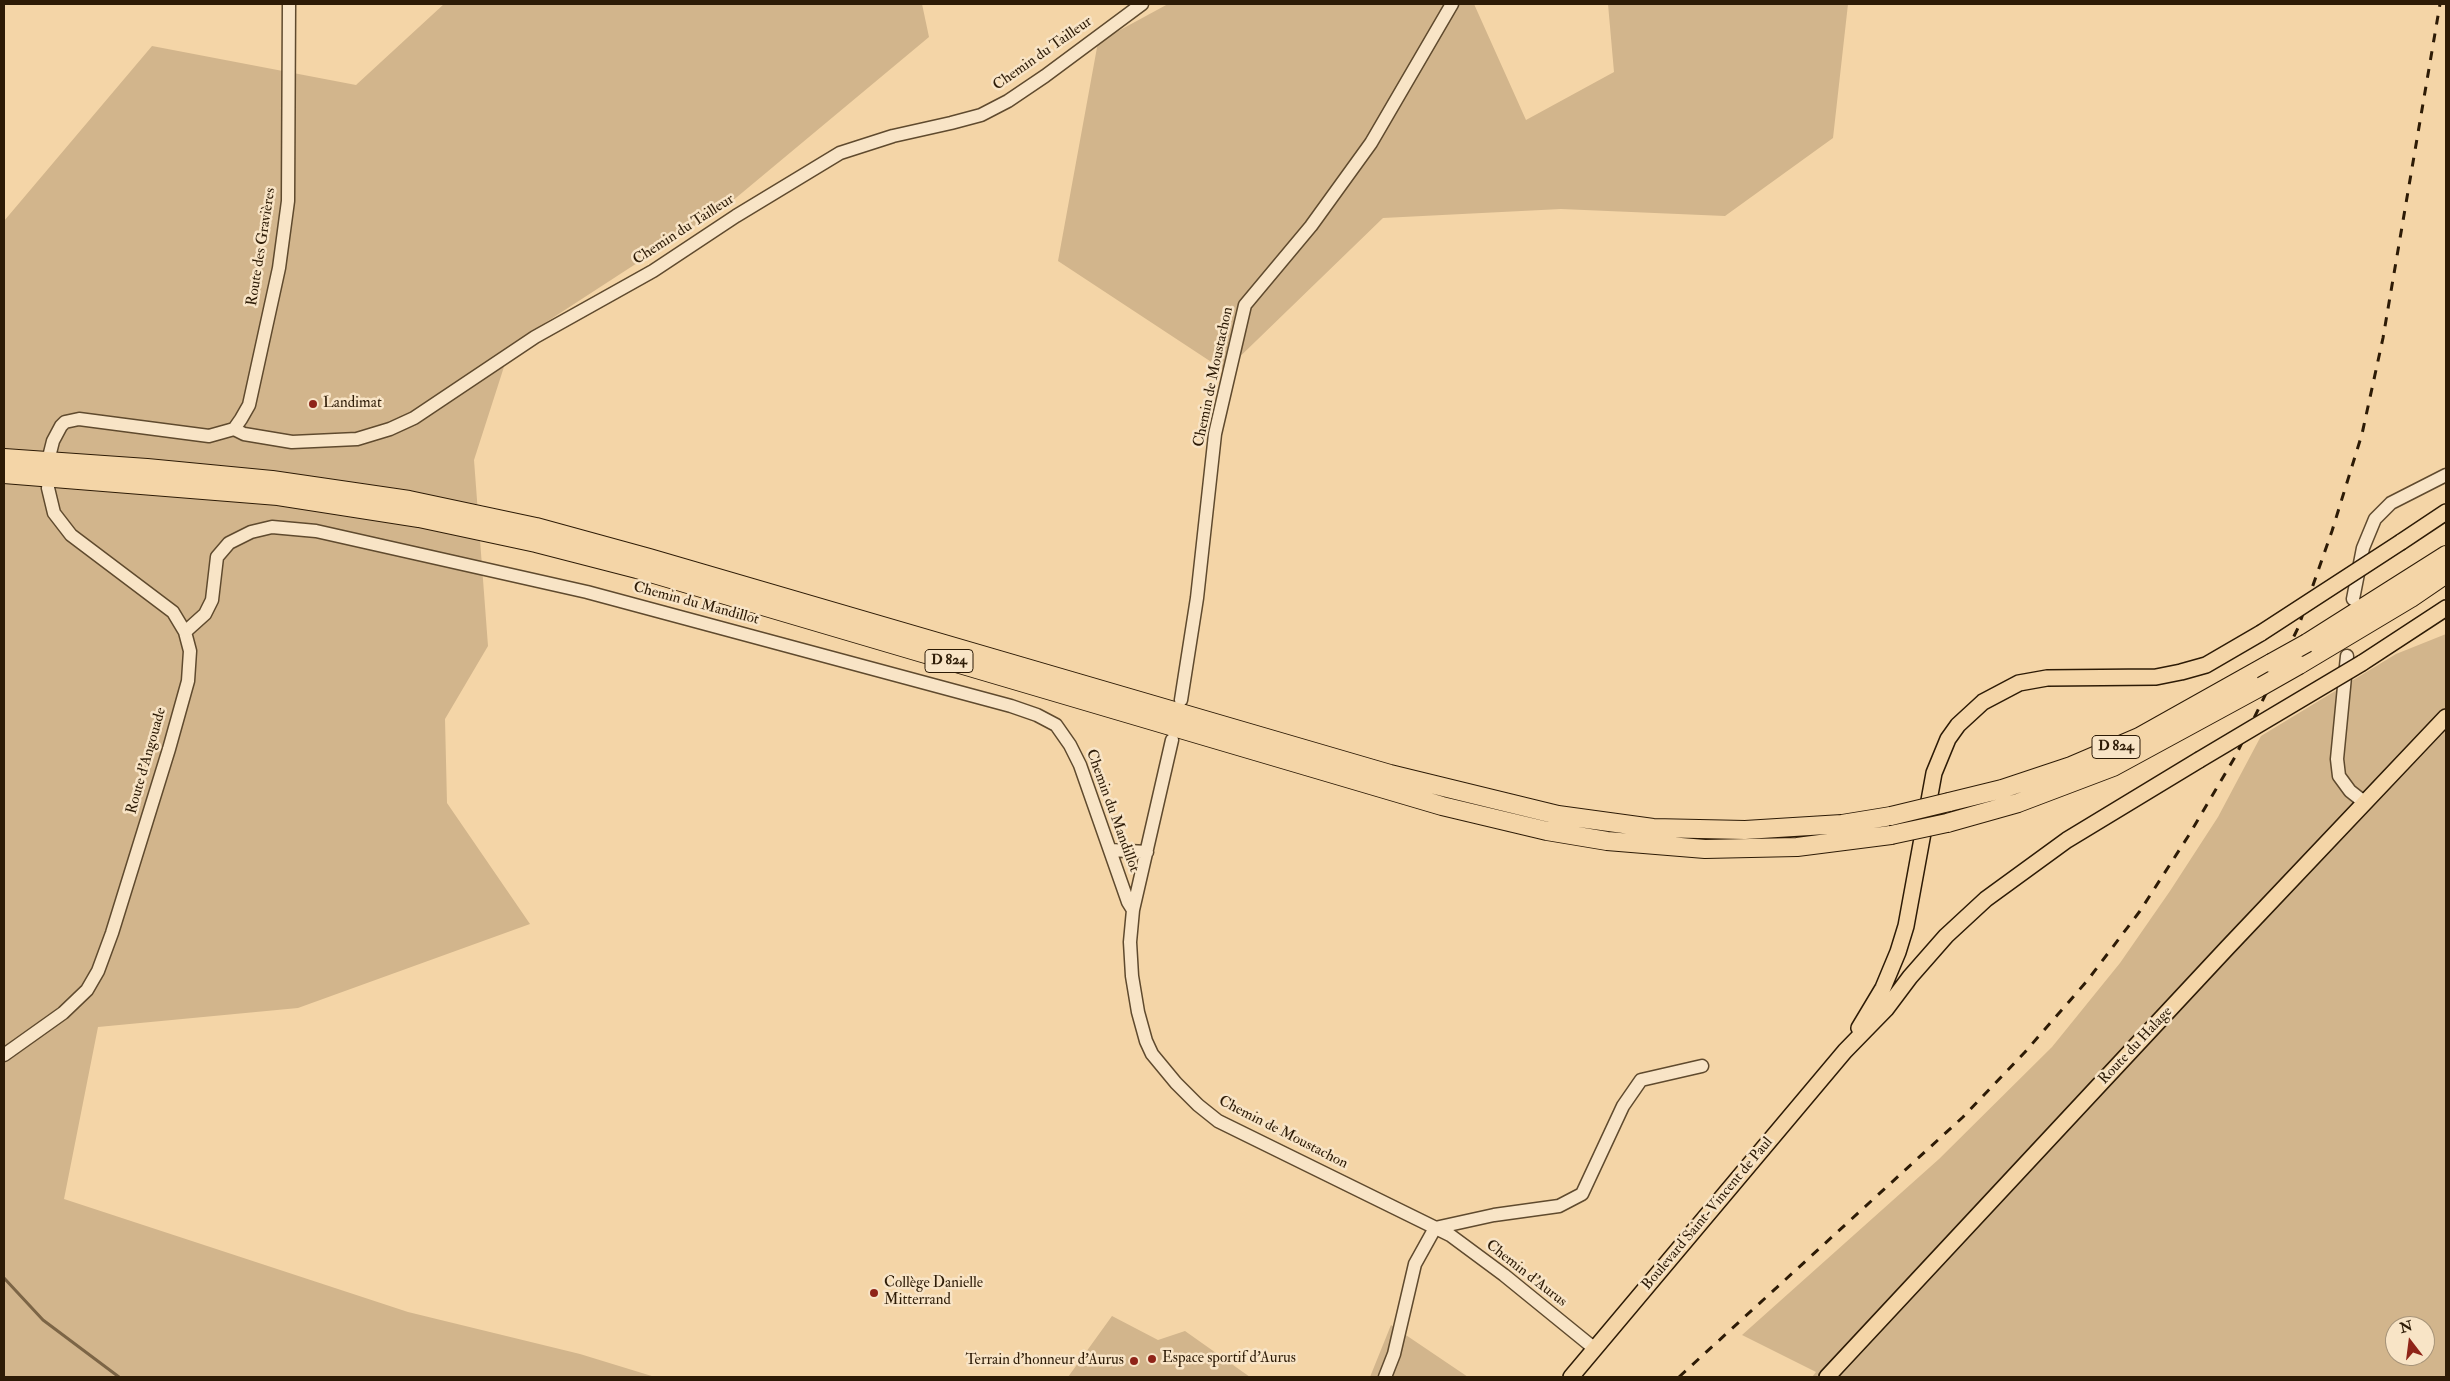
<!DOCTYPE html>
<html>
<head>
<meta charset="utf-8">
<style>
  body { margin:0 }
  #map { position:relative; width:2450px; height:1381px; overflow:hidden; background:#f4d5a7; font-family:"IM FELL Double Pica",serif }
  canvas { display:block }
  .frame { position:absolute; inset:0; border:5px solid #2d1b06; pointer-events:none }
  .north { position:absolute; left:2385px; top:1316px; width:50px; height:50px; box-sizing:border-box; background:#f8e4c6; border:1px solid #a79479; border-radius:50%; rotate:345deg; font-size:14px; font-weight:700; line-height:20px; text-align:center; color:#2d1b06 }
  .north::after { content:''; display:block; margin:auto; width:18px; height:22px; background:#8f2418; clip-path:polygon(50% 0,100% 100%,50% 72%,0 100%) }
</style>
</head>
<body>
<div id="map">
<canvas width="2450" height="1381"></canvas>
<div class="frame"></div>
<div class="north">N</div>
</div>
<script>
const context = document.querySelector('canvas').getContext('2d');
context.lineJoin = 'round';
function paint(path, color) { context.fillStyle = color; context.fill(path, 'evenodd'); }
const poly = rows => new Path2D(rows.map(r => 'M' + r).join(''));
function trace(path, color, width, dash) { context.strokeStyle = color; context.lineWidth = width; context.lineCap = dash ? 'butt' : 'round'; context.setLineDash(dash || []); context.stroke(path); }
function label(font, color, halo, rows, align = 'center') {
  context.font = font + ' "IM FELL Double Pica",serif'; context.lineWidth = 5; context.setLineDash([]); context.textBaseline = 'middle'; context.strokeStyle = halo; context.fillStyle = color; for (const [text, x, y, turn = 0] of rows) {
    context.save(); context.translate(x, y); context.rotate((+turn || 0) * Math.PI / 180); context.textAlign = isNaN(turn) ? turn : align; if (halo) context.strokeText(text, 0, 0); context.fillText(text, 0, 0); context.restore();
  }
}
paint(poly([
  [444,4,922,4,929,37,731,202,511,345,474,460,488,646,445,719,447,803,530,924,298,1008,98,1027,64,1199,408,1312,580,1354,655,1377,4,1377,4,221,152,46,356,85],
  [1168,4,1474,4,1526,120,1614,72,1608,4,1848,4,1833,138,1725,216,1561,209,1383,218,1225,371,1058,261,1098,42],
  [2446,634,2446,1377,1812,1377,1816,1372,1742,1335,1939,1159,2052,1047,2120,963,2170,891,2218,817,2261,736,2396,654],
  [2395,1326,2425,1326,2425,1356,2395,1356],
  [1112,1316,1158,1340,1185,1331,1250,1377,1068,1377],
  [1391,1325,1468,1377,1370,1377]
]), '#d2b58c');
trace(poly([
  [4,1278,43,1320,119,1377]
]), '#7c6546', 3);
const minor = poly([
  [234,429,244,434,292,442,357,439,390,429,414,418,535,337,653,271,736,216,840,153,893,136,951,123,981,115,1008,101,1045,76,1142,4],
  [50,453,53,441,61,426,65,422,79,419,209,436,234,429,241,419,249,405,279,268,288,201,289,4],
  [2353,599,2363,548,2375,519,2391,503,2446,475],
  [185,632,205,614,212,600,217,557,229,543,251,532,272,527,316,531,587,592,1011,706,1037,715,1056,725,1070,745,1080,765,1128,902,1133,910],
  [2347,656,2337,759,2339,776,2350,791,2364,802],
  [1181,700,1197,598,1215,434,1245,305,1311,226,1371,143,1452,4],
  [1172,740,1133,910,1130,942,1132,976,1138,1012,1146,1041,1152,1054,1176,1083,1198,1105,1218,1121,1450,1235,1504,1275,1595,1349],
  [1110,850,1147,852],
  [4,1055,63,1013,87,990,98,971,112,933,169,749,188,681,190,651,185,632,173,612,71,535,54,513,48,488],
  [1385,1377,1394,1354,1415,1264,1435,1228,1494,1215,1559,1206,1582,1194,1623,1106,1641,1080,1702,1066]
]);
const major = poly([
  [2401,542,2446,512],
  [2362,663,2446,608],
  [1859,1028,1883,988,1898,952,1906,926,1934,773,1948,739,1958,725,1983,702,2019,683,2047,678,2156,677,2181,672,2206,665,2261,633],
  [1571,1377,1845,1051,1886,1009,1910,977,1946,936,1986,899,2067,840,2199,760],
  [1827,1377,2227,948,2446,717]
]);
const highway = poly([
  [4,458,147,468,272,480,409,500,536,527,649,558,1390,774,1558,815,1653,828,1745,830,1842,824,1891,816],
  [4,474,278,496,419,518,536,543,637,569,1442,806,1547,831,1607,841,1705,849,1797,847,1891,835],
  [2307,643,2446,555],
  [2299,665,2411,598,2446,574],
  [1949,802,2002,789,2071,766,2139,737,2271,663],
  [1947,823,2018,803,2113,767,2262,686]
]);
trace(minor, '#5f4a2e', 15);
trace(major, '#2d1b06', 18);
trace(highway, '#2d1b06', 20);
trace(minor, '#f8e4c6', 12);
trace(major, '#f4d5a7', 15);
trace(highway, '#f4d5a7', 18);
trace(poly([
  [1679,1377,1963,1117,2025,1052,2087,981,2140,911,2189,835,2235,757,2298,628,2332,531,2362,434,2383,338,2440,4]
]), '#2d1b06', 3, [9, 9]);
const majorBridge = poly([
  [2261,633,2401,542],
  [2199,760,2362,663]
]);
const highwayBridge = poly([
  [2271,663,2307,643],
  [2262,686,2299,665],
  [1891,816,1949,802],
  [1891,835,1947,823]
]);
trace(majorBridge, '#2d1b06', 18, []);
trace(highwayBridge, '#2d1b06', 20, []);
trace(majorBridge, '#f4d5a7', 15);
trace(highwayBridge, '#f4d5a7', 18);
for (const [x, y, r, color] of [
  [313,404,5,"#8f2418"],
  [874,1293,5,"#8f2418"],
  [1152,1359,5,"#8f2418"],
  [1134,1361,5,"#8f2418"]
]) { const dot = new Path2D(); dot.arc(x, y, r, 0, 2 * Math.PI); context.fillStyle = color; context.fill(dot); trace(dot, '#f8e4c6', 2); }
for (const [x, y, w] of [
  [949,661,48],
  [2116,747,48]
]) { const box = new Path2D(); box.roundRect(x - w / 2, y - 11.5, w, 23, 4); context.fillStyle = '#f8e4c6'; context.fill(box); trace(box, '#2d1b06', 1); }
label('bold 14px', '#2d1b06', null, [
  ["D 824",949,661],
  ["D 824",2116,747]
]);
label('15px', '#2d1b06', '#f8e4c6', [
  ["Chemin du Tailleur",1043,54,-35],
  ["Chemin du Tailleur",684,230,-33],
  ["Route des Gravières",262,247,-81],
  ["Chemin de Moustachon",1214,377,-78],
  ["Chemin du Mandillot",696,604,15],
  ["Route d'Angouade",147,761,-74],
  ["Chemin du Mandillot",1112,811,70],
  ["Route du Halage",2136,1046,-47],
  ["Chemin de Moustachon",1283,1133,27],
  ["Boulevard Saint-Vincent de Paul",1708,1214,-50],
  ["Chemin d'Aurus",1526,1274,38]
]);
label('15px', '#2d1b06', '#f8e4c6', [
  ["Landimat",323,404],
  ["Collège Danielle",884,1284],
  ["Mitterrand",884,1301],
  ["Espace sportif d'Aurus",1162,1359],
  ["Terrain d'honneur d'Aurus",1124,1361,"right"]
], 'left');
</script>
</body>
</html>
